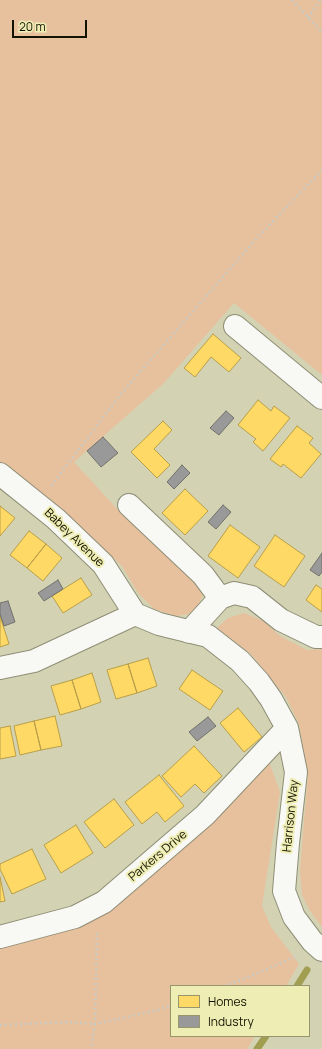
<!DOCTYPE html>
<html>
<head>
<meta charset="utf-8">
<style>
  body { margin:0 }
  #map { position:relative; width:322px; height:1049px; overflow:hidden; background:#d3d3b4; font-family:Manrope,sans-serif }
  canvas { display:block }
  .legend { position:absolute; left:170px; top:985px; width:140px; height:52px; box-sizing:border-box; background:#eeedb4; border:1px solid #97966c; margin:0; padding:5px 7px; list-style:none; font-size:12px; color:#141301 }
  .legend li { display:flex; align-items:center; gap:8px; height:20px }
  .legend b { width:20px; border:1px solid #97966c }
  .scale { position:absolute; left:12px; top:20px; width:75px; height:18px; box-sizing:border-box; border:2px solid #141301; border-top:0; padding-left:5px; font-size:12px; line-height:14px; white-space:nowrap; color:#141301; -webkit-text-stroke:3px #eeedb4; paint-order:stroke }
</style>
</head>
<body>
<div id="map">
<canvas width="322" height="1049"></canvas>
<ul class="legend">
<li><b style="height:11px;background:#ffd966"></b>Homes</li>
<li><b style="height:11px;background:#999"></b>Industry</li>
</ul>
<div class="scale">20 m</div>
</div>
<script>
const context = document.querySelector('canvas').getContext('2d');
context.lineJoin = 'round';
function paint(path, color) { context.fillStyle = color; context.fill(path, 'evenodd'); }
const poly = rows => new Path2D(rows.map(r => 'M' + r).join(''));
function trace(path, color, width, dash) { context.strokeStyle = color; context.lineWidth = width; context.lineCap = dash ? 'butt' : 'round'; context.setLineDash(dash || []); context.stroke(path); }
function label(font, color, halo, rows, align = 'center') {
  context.font = font + ' Manrope,sans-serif'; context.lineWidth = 4; context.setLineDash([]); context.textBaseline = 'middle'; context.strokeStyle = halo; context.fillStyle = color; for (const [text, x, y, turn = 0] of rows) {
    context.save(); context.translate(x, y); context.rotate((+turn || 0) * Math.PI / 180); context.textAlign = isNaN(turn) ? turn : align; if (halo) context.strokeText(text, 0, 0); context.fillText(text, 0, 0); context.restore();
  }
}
paint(poly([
  [0,0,322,0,322,375,234,303,164,383,74,462,120,512,178,565,196,583,203,595,198,605,189,614,176,616,154,609,138,593,122,566,70,519,0,462],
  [244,613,263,621,280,636,307,650,322,649,322,927,310,911,302,895,300,870,308,774,299,724,286,697,251,654,217,628,228,618],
  [268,759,280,792,262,906,271,927,299,964,286,986,171,986,171,1036,255,1036,247,1049,0,1049,0,949,78,927]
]), '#e7c09e');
const homes = poly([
  [213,334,241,358,229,372,211,357,195,377,184,368,213,334],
  [258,400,271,411,274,406,290,418,263,451,253,442,256,439,238,425,258,400],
  [163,421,172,430,154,449,170,465,157,478,131,452,163,421],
  [297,426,313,438,309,443,321,454,301,478,283,464,281,467,270,459,297,426],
  [185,489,208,511,185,535,162,513,185,489],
  [0,506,15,518,0,536,0,506],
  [230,525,260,547,238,578,208,556,230,525],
  [29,531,46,544,27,568,10,555,29,531],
  [275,535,305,556,284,587,254,566,275,535],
  [46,544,62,558,43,581,27,568,46,544],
  [81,578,92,595,63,613,52,596,81,578],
  [316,585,322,589,322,612,306,600,316,585],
  [0,616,9,644,0,647,0,616],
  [148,658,157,686,137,693,128,664,148,658],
  [128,664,137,693,116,699,107,670,128,664],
  [192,670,223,691,210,710,179,689,192,670],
  [92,673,101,702,81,709,72,680,92,673],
  [72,680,81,709,60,715,51,686,72,680],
  [238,708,262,737,244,752,220,723,238,708],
  [55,716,62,746,41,750,34,721,55,716],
  [34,721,41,750,20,755,14,726,34,721],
  [10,726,16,756,0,759,0,728,10,726],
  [194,746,222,776,204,793,195,784,181,797,162,776,194,746],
  [159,775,184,806,165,822,157,812,142,824,125,802,159,775],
  [114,799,134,825,105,848,84,822,114,799],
  [76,825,93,853,61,873,44,845,76,825],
  [32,849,46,879,12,894,0,869,0,864,32,849],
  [0,877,5,901,0,902,0,877]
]);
paint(homes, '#ffd966');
trace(homes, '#b89e48', 1);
const industry = poly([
  [226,411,234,418,219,435,210,428,226,411],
  [103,437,118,453,101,467,87,451,103,437],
  [182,465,190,473,174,489,167,482,182,465],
  [223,505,231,512,216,529,208,522,223,505],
  [322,553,322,572,319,576,310,570,322,553],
  [58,580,63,589,44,601,38,593,58,580],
  [8,601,15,622,4,626,0,614,0,603,8,601],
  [208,717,216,726,197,741,189,732,208,717]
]);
paint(industry, '#999');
trace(industry, '#71716b', 1);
trace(poly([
  [297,986,307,970],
  [257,1049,266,1036]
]), '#a19e52', 7);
const minor = poly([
  [235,326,322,398],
  [0,474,56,519,103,564,135,614],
  [129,505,203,575,220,598],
  [189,632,220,598,234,593,252,597,281,620,316,637,322,637],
  [0,668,34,661,135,614,159,624,208,636,240,661,259,682,271,699,287,728,296,772,288,843,284,891,294,917,312,941,322,950],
  [0,937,75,917,104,902,205,815,287,728]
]);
trace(minor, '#8e8e76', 24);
trace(poly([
  [292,0,322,32],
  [308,18,320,0],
  [51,486,121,394,256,239,322,170],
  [97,933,95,1024,158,1010,171,1005],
  [224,986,256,974,295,957],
  [0,1025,68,1022,95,1024,91,1049]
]), '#cbcbc2', 2.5, [2, 3]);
trace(minor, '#f8f8f4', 22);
label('12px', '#141301', '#eeedb4', [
  ["Babey Avenue",74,538,44],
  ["Harrison Way",291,816,-84],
  ["Parkers Drive",158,856,-40]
]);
</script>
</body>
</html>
